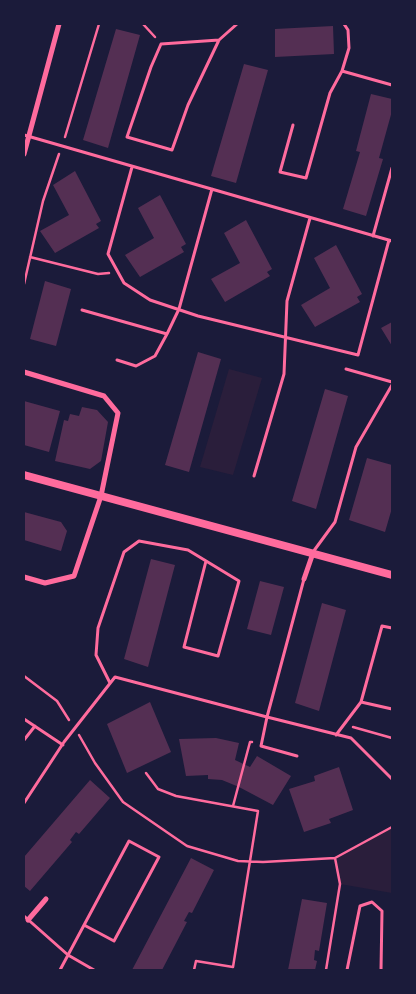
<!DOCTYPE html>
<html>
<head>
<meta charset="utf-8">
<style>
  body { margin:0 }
  #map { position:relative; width:416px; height:994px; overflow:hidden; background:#1b1b3a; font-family:"PT Sans Narrow",sans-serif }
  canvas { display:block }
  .frame { position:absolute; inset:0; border:25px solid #1b1b3a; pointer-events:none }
</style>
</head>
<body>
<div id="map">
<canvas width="416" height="994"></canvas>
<div class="frame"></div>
</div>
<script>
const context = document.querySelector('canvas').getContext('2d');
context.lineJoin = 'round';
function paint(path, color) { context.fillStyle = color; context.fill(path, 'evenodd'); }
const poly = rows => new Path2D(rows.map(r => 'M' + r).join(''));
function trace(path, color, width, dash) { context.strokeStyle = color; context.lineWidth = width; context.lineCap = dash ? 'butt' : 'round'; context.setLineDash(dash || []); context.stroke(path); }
paint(poly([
  [229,369,262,378,233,475,200,467],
  [392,827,392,893,340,884,335,858]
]), '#2a1e3b');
paint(poly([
  [333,26,334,54,275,57,275,29],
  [116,29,140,35,108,148,83,140],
  [244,64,268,70,236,183,211,176],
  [371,94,392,99,392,111,379,158,383,159,366,216,343,209,360,152,356,151],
  [75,171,101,221,96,224,99,228,55,253,40,231,69,215,53,185],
  [160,195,186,244,181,247,184,252,140,277,125,255,154,238,138,208],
  [246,220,272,269,267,272,270,276,225,302,211,279,240,263,224,233],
  [336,245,362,294,357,297,360,302,315,327,301,305,330,288,314,258],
  [45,281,71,289,56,346,30,339],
  [392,322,392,346,381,328],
  [198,352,221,359,189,472,165,465],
  [325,389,348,396,316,509,292,501],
  [24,401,60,411,49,452,24,445],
  [82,407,97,410,108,422,101,461,90,469,55,461,64,420,68,421,70,414,79,416],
  [367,458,392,465,392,508,385,532,349,520],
  [24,512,61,522,67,531,61,551,24,540],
  [151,559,175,565,148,667,124,659],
  [260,581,284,587,271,635,247,629],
  [322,603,346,610,319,711,295,703],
  [150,702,171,752,127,773,107,724],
  [216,738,239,743,235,760,250,767,257,756,291,776,273,805,239,787,222,780,208,779,208,775,186,776,179,739],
  [339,767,353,810,329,819,331,823,304,832,289,789,315,781,314,776],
  [90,780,110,798,79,834,76,832,70,840,72,842,30,891,24,886,24,857],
  [191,858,214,870,192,913,189,912,184,921,187,922,162,970,132,970],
  [302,899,327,903,319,951,315,950,314,960,317,961,315,970,288,970]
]), '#542f53');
trace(poly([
  [143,24,155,37],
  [65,137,99,24],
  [30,257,98,274,109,273],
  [24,284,43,201,59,154],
  [24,676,57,701,69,720],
  [353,727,392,738],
  [79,735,95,763,123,802,187,846,238,861,263,862,335,858,392,827],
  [146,773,158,789,176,796,258,811,233,967,196,961,194,970],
  [233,806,250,742,252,742],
  [326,970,340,884,335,858]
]), '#ff6b9d', 2.5);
trace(poly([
  [219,40,161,44,151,67,127,137,172,150,188,105,219,40,237,24],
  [342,71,349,48,348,30,344,24],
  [293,125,280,172,306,178,330,93,342,71,392,85],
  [24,135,392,241],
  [132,167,108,254,124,283,150,300,198,316,358,355,389,240],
  [373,236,392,168],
  [82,310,167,334],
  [117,360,136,366,155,356,167,334,179,309,212,189],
  [346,369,392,382],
  [254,476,284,374,287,301,310,218],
  [313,552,335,522,356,447,392,385],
  [110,683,96,655,98,628,124,552,139,541,188,550,239,581,218,656,184,647,206,561],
  [361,702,392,709],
  [24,719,63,745],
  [336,735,361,702,382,626,392,628],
  [24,740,35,726],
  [297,756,261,746,267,717,351,738,392,779],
  [24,803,64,742,115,677,267,717,304,579],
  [24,916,68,955,94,970],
  [60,970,129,841,159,857,114,941,84,925],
  [347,970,360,906,372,902,382,911,381,970]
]), '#ff6b9d', 3);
trace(poly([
  [24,154,59,24],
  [24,372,104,396,118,413,101,496,74,576,45,583,24,577],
  [304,579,313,553],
  [28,920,46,899]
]), '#ff6b9d', 5);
trace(poly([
  [24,475,392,575]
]), '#ff6b9d', 8);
</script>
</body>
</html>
